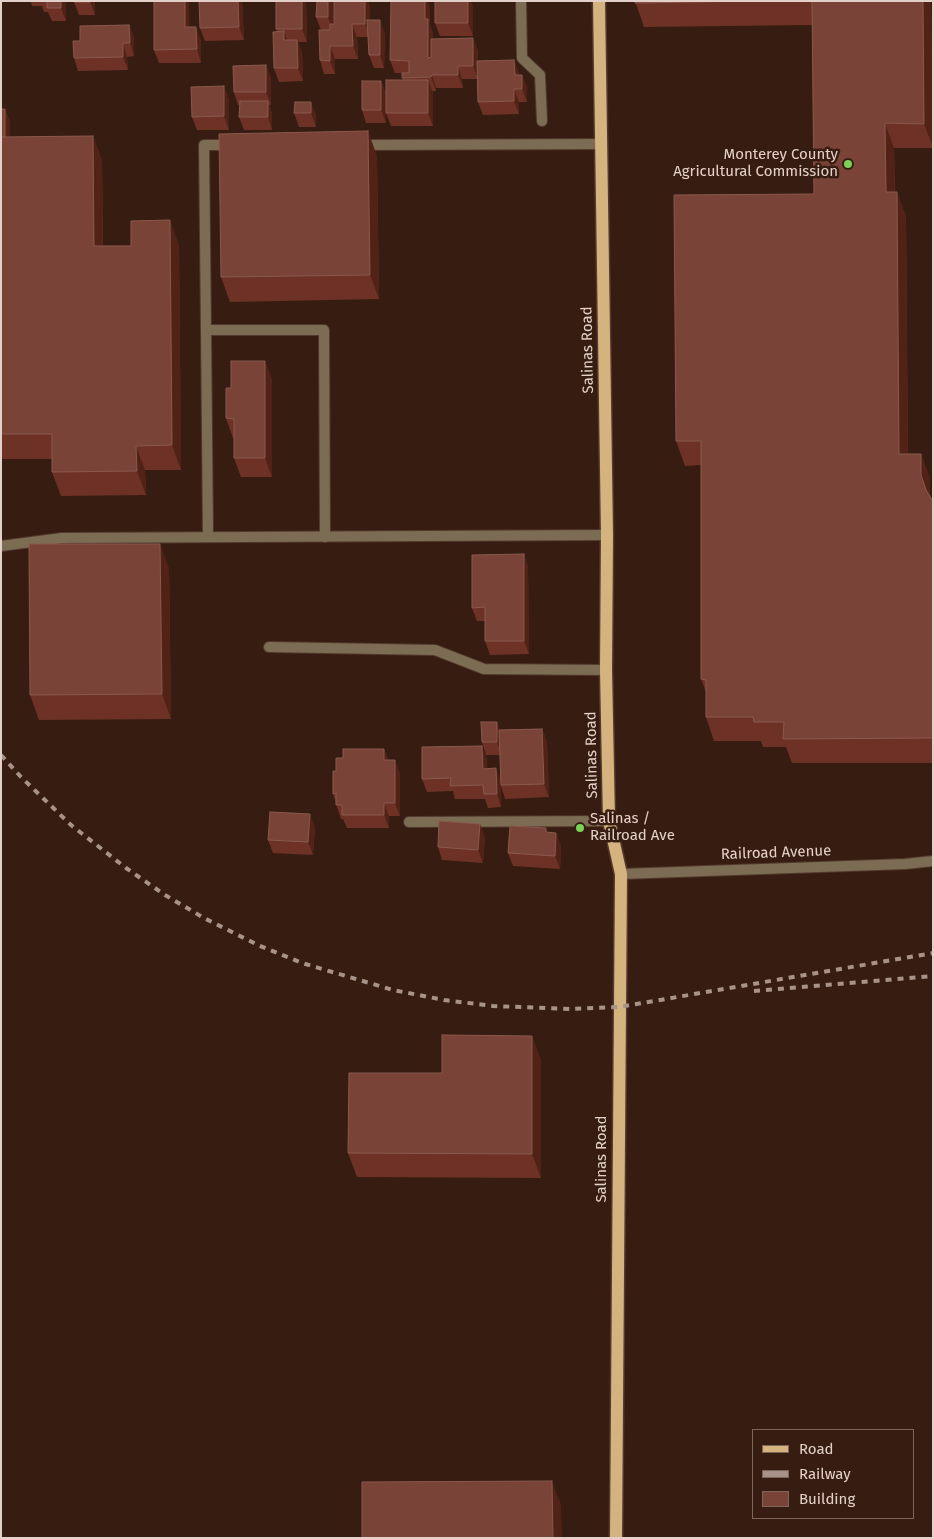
<!DOCTYPE html>
<html>
<head>
<meta charset="utf-8">
<style>
  body { margin:0 }
  #map { position:relative; width:934px; height:1539px; overflow:hidden; background:#371d11; font-family:"Fira Sans",sans-serif }
  canvas { display:block }
  .frame { position:absolute; inset:0; border:2px solid #e3d1c9; pointer-events:none }
  .legend { position:absolute; left:752px; top:1429px; width:162px; height:90px; box-sizing:border-box; background:#371d11; border:1px solid #7c655b; margin:0; padding:6px 9px; list-style:none; font-size:15px; color:#e3d1c9 }
  .legend li { display:flex; align-items:center; gap:10px; height:25px }
  .legend b { width:25px; border:1px solid #7c655b }
</style>
</head>
<body>
<div id="map">
<canvas width="934" height="1539"></canvas>
<div class="frame"></div>
<ul class="legend">
<li><b style="height:6px;background:#d4b37e"></b>Road</li>
<li><b style="height:6px;background:#a8938a"></b>Railway</li>
<li><b style="height:14px;background:#7a4337"></b>Building</li>
</ul>
</div>
<script>
const context = document.querySelector('canvas').getContext('2d');
context.lineJoin = 'round';
const poly = rows => new Path2D(rows.map(r => 'M' + r).join(''));
function trace(path, color, width, dash) { context.strokeStyle = color; context.lineWidth = width; context.lineCap = dash ? 'butt' : 'round'; context.setLineDash(dash || []); context.stroke(path); }
function paint(path, color) { context.fillStyle = color; context.fill(path, 'evenodd'); }
function label(font, color, halo, rows, align = 'center') {
  context.font = font + ' "Fira Sans",sans-serif'; context.lineWidth = 5; context.setLineDash([]); context.textBaseline = 'middle'; context.strokeStyle = halo; context.fillStyle = color; for (const [text, x, y, turn = 0] of rows) {
    context.save(); context.translate(x, y); context.rotate((+turn || 0) * Math.PI / 180); context.textAlign = isNaN(turn) ? turn : align; if (halo) context.strokeText(text, 0, 0); context.fillText(text, 0, 0); context.restore();
  }
}
const lane = poly([
  [521,1,522,58,540,75,542,121],
  [360,145,601,144],
  [206,330,204,145,233,145],
  [208,537,206,330,324,330,325,537],
  [269,647,435,650,484,669,606,670],
  [409,822,609,821]
]);
const street = poly([
  [1,546,62,538,607,535],
  [621,874,905,864,933,861]
]);
const primary = poly([
  [599,1,607,535,606,670,609,821,621,874,616,1538]
]);
trace(lane, '#533a2e', 12);
trace(street, '#533a2e', 12);
trace(primary, '#533a2e', 15);
trace(lane, '#7c6c53', 10);
trace(street, '#7c6c53', 10);
trace(primary, '#d4b37e', 12);
trace(poly([
  [1,755,21,777,71,825,126,868,165,895,204,918,258,945,302,963,393,990,444,1000,493,1006,571,1009,619,1007,933,953],
  [754,991,933,976]
]), '#a8938a', 4, [6, 6]);
paint(poly([
  [31,1,66,1,66,21,52,21,48,12,44,12,42,6,32,6],
  [95,1,95,15,79,15,74,2],
  [242,1,244,40,205,41,200,28],
  [306,1,307,42,298,42,302,53,303,81,279,82,274,68,277,31,276,29],
  [333,1,368,1,370,8,370,20,385,33,384,68,374,68,369,55,368,37,357,37,358,59,335,59,335,74,324,74,320,60,321,30,316,17,333,4,333,24,334,24,334,4],
  [635,1,931,1,933,148,894,148,895,192,897,192,906,217,908,454,921,454,930,479,930,497,933,501,933,763,792,763,786,747,763,747,761,741,714,741,706,717,706,692,701,679,701,465,685,466,676,441,814,194,812,25,644,27],
  [189,3,189,27,201,40,201,63,159,63,154,50],
  [473,7,473,36,440,36,435,23],
  [430,8,430,25,433,33,433,39,473,38,478,52,478,61,514,60,519,75,522,75,527,88,527,102,519,102,519,114,483,115,478,102,477,79,462,79,463,88,436,88,436,91,432,91,433,93,433,126,391,126,386,113,403,80,402,73,395,73,390,60],
  [129,25,134,38,134,56,127,57,128,70,78,71,74,58,80,41],
  [266,65,271,78,271,105,269,105,272,114,272,130,244,130,239,117,240,105,238,105,234,92],
  [381,81,386,94,386,123,366,123,362,110],
  [229,99,229,130,197,130,192,117],
  [295,102,316,115,316,127,299,127,294,113],
  [1,109,5,109,10,122,10,137,93,136,102,161,103,246,179,245,181,470,145,470,146,495,61,496,52,472,52,459,1,459],
  [377,156,379,299,230,302,221,277],
  [265,361,272,380,272,477,241,477,234,458,234,438,233,438,226,418,231,388],
  [524,554,528,567,529,654,490,655,485,641,485,621,477,621,472,608],
  [169,568,171,719,39,720,30,695],
  [497,722,499,730,542,729,547,742,549,797,505,799,501,786,501,807,488,808,485,799,455,799,453,791,427,792,422,779,487,759,487,769,496,768,500,781,500,755,486,755,482,742],
  [384,749,388,760,400,773,400,816,389,816,389,828,347,828,343,819,341,819,333,794,336,771,343,758],
  [315,827,313,855,273,853,268,840],
  [548,832,561,846,560,869,513,866,508,853],
  [485,837,483,863,442,860,438,847],
  [532,1036,541,1061,541,1178,357,1177,348,1153,442,1073]
]), '#6d3225');
paint(poly([
  [61,1,66,1,66,21,61,8],
  [90,1,95,1,95,15],
  [185,1,189,1,189,3,190,40,185,27],
  [238,1,242,1,244,40,239,27],
  [302,1,306,1,307,42,302,29],
  [328,1,332,1,333,4,333,30,328,17],
  [365,1,368,1,370,8,370,37,365,24],
  [425,1,428,1,430,8,430,25,433,33,433,71,428,58,425,19],
  [468,1,471,1,473,7,473,36,468,23],
  [923,1,931,1,933,147,924,124],
  [380,20,385,33,384,68,380,55],
  [352,24,357,37,358,59,353,46],
  [129,25,134,38,134,56,130,43],
  [196,27,201,40,201,63,197,49],
  [284,31,289,44,284,40],
  [473,38,478,52,478,79,473,66],
  [297,40,302,53,303,81,298,68],
  [123,43,127,57,128,70,123,57],
  [330,46,335,59,335,74,330,61],
  [514,60,519,73,520,88,515,75],
  [266,65,271,78,271,105,266,92],
  [458,66,462,79,463,88,458,75],
  [432,75,436,88,436,91,431,77],
  [522,75,527,88,527,102,522,89],
  [428,80,433,93,433,126,428,113],
  [381,81,386,94,386,123,381,110],
  [224,86,229,99,229,130,224,116],
  [514,89,519,102,519,114,514,101],
  [268,101,272,114,272,130,268,117],
  [311,102,316,115,316,127,311,113],
  [5,109,10,122,10,161,5,148],
  [885,123,894,148,895,217,886,192],
  [368,131,377,156,379,299,370,275],
  [93,136,102,161,103,271,94,246],
  [897,192,906,217,908,478,899,454],
  [170,220,179,245,181,470,172,445],
  [265,361,272,380,272,477,265,458],
  [136,446,145,470,146,495,137,471],
  [921,454,930,479,930,500,921,475],
  [160,544,169,568,171,719,162,694],
  [524,554,528,567,529,654,524,641],
  [497,722,501,736,502,755,497,742],
  [542,729,547,742,549,797,544,784],
  [482,746,487,759,488,782,483,769],
  [384,749,388,762,384,760],
  [395,760,400,773,400,816,395,803],
  [496,768,501,782,501,807,497,794],
  [384,803,389,816,389,828,384,815],
  [310,814,315,827,313,855,308,842],
  [480,824,485,837,483,863,478,850],
  [556,833,561,846,560,869,555,856],
  [532,1036,541,1061,541,1178,532,1154],
  [552,1481,561,1505,562,1538,553,1538]
]), '#522216');
const building = poly([
  [47,1,61,1,61,8,47,8,47,1],
  [74,1,90,1,90,2,74,2,74,1],
  [154,1,185,1,185,27,196,27,197,49,154,50,154,1],
  [199,1,238,1,239,27,200,28,199,1],
  [276,1,302,1,302,29,276,29,276,1],
  [317,1,328,1,328,17,316,17,317,1],
  [334,1,365,1,365,24,352,24,353,46,330,46,330,61,320,60,319,30,330,30,330,24,334,24,334,1],
  [391,1,425,1,425,19,428,19,428,58,431,57,431,39,473,38,473,66,458,66,458,75,432,75,431,77,402,78,402,73,409,73,409,61,390,60,391,1],
  [435,1,468,1,468,23,435,23,435,1],
  [635,1,752,1,635,3,635,1],
  [812,1,923,1,924,124,885,123,886,192,897,192,899,454,921,454,921,475,926,490,933,501,933,738,783,739,784,722,754,722,753,717,706,717,706,680,701,679,701,441,676,441,674,195,814,194,812,1],
  [367,20,380,20,380,55,369,55,367,20],
  [129,25,130,43,123,43,123,57,74,58,73,41,80,41,80,26,129,25],
  [284,31,284,40,297,40,298,68,274,68,273,32,284,31],
  [514,60,515,75,522,75,522,89,514,89,514,101,478,102,477,61,514,60],
  [266,65,266,92,234,92,233,66,266,65],
  [386,80,428,80,428,113,386,113,386,80],
  [362,81,381,81,381,110,362,110,362,81],
  [224,86,224,116,192,117,191,87,224,86],
  [240,101,268,101,268,117,239,117,240,101],
  [295,102,311,102,311,113,294,113,295,102],
  [1,109,5,109,5,137,1,137,1,109],
  [368,131,370,275,221,277,219,134,368,131],
  [93,136,94,246,131,246,131,221,170,220,172,445,136,446,137,471,52,472,52,434,1,434,1,137,93,136],
  [231,361,265,361,265,458,234,458,234,419,226,418,226,388,231,388,231,361],
  [29,544,160,544,162,694,30,695,29,544],
  [524,554,524,641,485,641,485,607,472,608,472,555,524,554],
  [481,722,497,722,497,742,482,742,481,722],
  [542,729,544,784,501,785,499,730,542,729],
  [482,746,483,769,496,768,497,794,484,794,483,785,450,786,451,778,422,779,422,747,482,746],
  [343,749,384,749,384,760,395,760,395,803,384,803,384,815,342,815,342,805,336,805,336,793,333,794,333,771,336,771,336,758,343,758,343,749],
  [270,812,310,814,308,842,268,840,270,812],
  [439,821,480,824,478,850,438,847,439,821],
  [510,826,546,828,546,832,556,833,555,856,508,853,510,826],
  [442,1035,532,1036,532,1154,348,1153,349,1073,442,1073,442,1035],
  [552,1481,553,1538,362,1538,362,1482,552,1481]
]);
paint(building, '#7a4337');
trace(building, '#8a594e', 1);
for (const [x, y, r, color] of [
  [848,164,5,"#7ad156"],
  [580,828,5,"#7ad156"]
]) { const dot = new Path2D(); dot.arc(x, y, r, 0, 2 * Math.PI); context.fillStyle = color; context.fill(dot); trace(dot, '#371d11', 2); }
label('15px', '#e3d1c9', '#371d11', [
  ["Monterey County",838,155],
  ["Agricultural Commission",838,172],
  ["Salinas /",590,819,"left"],
  ["Railroad Ave",590,836,"left"]
], 'right');
label('15px', '#e3d1c9', '#371d11', [
  ["Salinas Road",588,350,-91],
  ["Salinas Road",592,755,-91],
  ["Railroad Avenue",776,853,-2],
  ["Salinas Road",602,1159,-90]
]);
</script>
</body>
</html>
